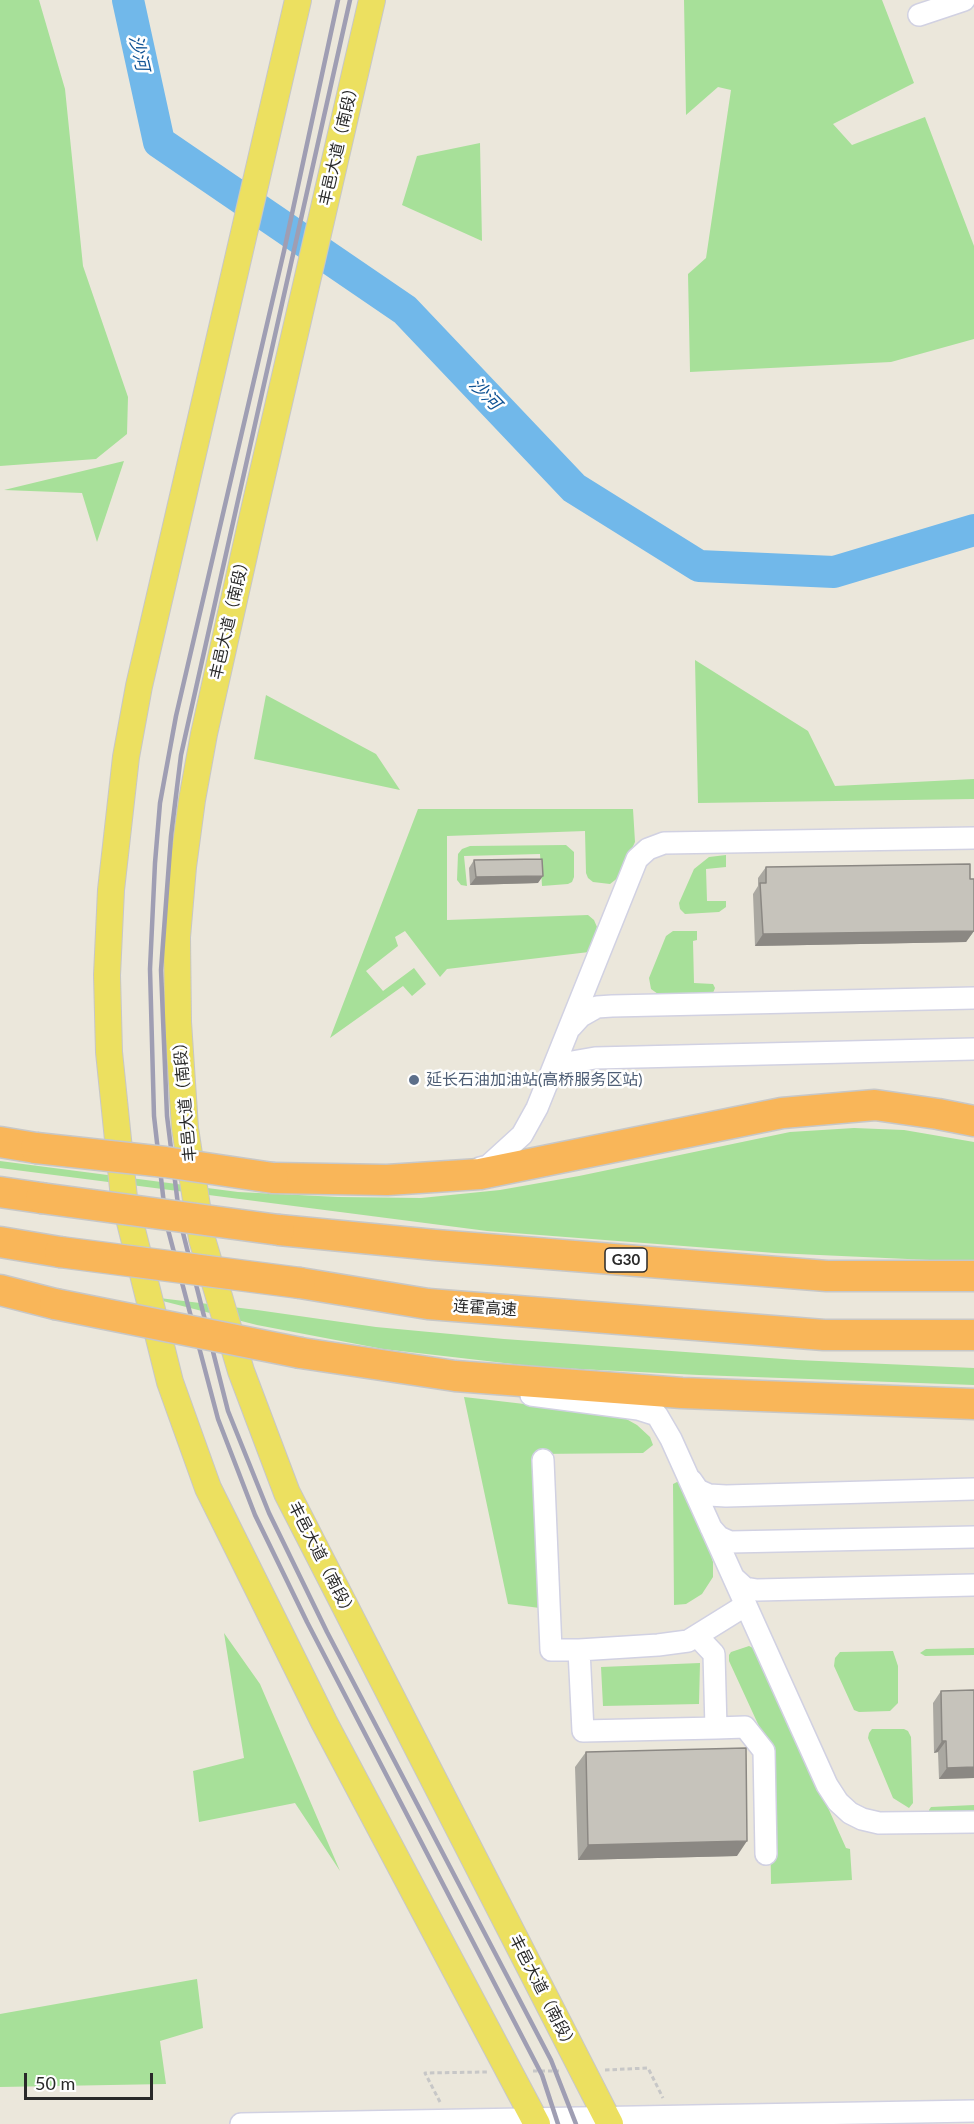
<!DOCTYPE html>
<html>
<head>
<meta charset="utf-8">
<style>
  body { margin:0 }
  #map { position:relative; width:974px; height:2124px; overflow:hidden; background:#ebe7db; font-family:Lato,sans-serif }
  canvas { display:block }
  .scale { position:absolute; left:24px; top:2073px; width:129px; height:27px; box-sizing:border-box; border:3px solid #292929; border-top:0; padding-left:8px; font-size:18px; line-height:21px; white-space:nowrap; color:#292929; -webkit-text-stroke:4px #fff; paint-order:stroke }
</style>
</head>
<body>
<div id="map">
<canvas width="974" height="2124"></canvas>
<div class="scale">50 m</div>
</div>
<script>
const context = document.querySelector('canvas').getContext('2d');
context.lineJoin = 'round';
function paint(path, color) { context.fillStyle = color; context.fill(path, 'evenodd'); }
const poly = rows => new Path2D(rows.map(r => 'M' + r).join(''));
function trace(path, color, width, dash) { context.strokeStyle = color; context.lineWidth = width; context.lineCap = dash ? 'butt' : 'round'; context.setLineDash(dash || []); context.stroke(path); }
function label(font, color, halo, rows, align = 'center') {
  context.font = font + ' Lato,"Noto Sans SC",sans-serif'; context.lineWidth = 5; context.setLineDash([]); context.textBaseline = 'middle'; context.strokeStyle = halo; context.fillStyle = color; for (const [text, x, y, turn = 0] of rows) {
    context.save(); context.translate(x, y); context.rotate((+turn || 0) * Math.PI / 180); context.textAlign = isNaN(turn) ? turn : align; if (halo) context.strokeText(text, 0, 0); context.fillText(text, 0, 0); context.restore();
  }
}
paint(poly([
  [0,0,39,0,65,89,83,266,128,397,127,434,96,459,0,466],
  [684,0,882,0,914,83,833,124,852,145,925,117,974,246,974,339,891,362,690,372,688,274,706,258,731,90,718,87,686,115],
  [480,143,482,241,402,205,417,156],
  [124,461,97,542,82,493,4,490],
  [695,660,808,731,835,786,974,779,974,799,698,803],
  [266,695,376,754,400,790,254,759],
  [418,809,633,809,635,842,619,877,610,884,593,882,588,878,586,873,585,831,447,836,447,920,588,915,594,920,597,927,589,952,447,969,440,977,405,931,395,937,398,946,366,971,383,991,414,968,426,984,412,996,403,986,330,1038],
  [566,845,574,852,574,877,572,882,568,884,542,886,540,854,464,856,467,886,461,885,457,880,458,854,462,849,470,846],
  [726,855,726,867,706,869,707,901,726,901,726,907,719,912,685,914,680,909,679,903,694,869,709,857],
  [673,931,697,931,697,940,693,941,694,983,713,984,715,988,713,993,709,995,658,994,651,989,649,978,666,936],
  [854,1128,904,1130,974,1142,974,1262,775,1253,487,1231,0,1168,0,1161,238,1192,338,1197,421,1198,500,1190,579,1176,790,1132],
  [143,1296,257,1310,376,1327,504,1339,797,1360,974,1368,974,1385,699,1375,539,1367,383,1349,257,1325],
  [464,1397,619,1415,637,1425,650,1437,653,1445,643,1453,537,1454,540,1608,508,1604],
  [677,1482,679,1482,708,1546,713,1562,713,1577,702,1594,686,1604,674,1605,673,1484],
  [224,1633,260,1684,340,1871,295,1803,199,1822,193,1771,244,1758],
  [749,1646,755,1649,759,1653,846,1848,850,1849,852,1880,771,1884,769,1748,729,1661,729,1655,731,1652],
  [974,1648,974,1655,925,1656,920,1653,926,1649],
  [893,1651,898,1666,898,1703,890,1711,859,1712,854,1710,834,1666,835,1658,840,1652],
  [700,1663,699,1704,603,1706,601,1667],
  [872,1729,904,1729,908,1731,911,1737,913,1803,909,1808,893,1798,868,1738,869,1733],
  [974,1805,974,1814,929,1813,929,1810,931,1807],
  [197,1979,203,2028,160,2041,166,2084,0,2087,0,2014]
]), '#a7e099');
trace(poly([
  [128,0,159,142,405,310,574,488,699,566,834,572,974,530]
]), '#71b8ea', 32);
const minor = poly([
  [919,15,964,0],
  [571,1027,581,1016,597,1007,612,1006,974,998],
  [551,1078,572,1062,595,1058,974,1049],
  [480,1168,488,1166,522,1135,537,1108,637,859,648,849,664,843,974,838],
  [531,1395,638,1409,657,1415,671,1439,827,1785,838,1802,850,1813,862,1819,879,1823,974,1822],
  [543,1460,551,1650,579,1650],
  [691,1480,698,1490,709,1495,726,1496,974,1489],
  [711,1528,719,1537,730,1542,974,1537],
  [734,1578,745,1588,757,1590,974,1585],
  [697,1636,714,1654,716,1728,583,1731,579,1650,658,1645,688,1641,746,1605],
  [716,1728,745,1727,764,1751,766,1854],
  [241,2124,974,2111]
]);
const major = poly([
  [298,0,139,686,126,757,111,890,107,975,109,1052,124,1198,170,1382,208,1488,324,1722,537,2124],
  [372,0,253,515,204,734,192,800,183,867,177,937,178,1022,185,1128,202,1239,241,1371,287,1493,610,2124]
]);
const highway = poly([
  [0,1142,36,1148],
  [273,1178,387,1180,480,1174,782,1113,875,1105,938,1114,974,1121],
  [0,1192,41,1198],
  [279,1230,435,1245,827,1276,974,1276],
  [0,1242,60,1252],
  [300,1283,428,1304,824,1335,974,1335],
  [0,1290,55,1304],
  [301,1353,455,1376,682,1393,974,1404]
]);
trace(minor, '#d1d1e2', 24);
trace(major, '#c7c7c7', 28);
trace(highway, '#c7c7c7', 33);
trace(poly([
  [605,2070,648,2068,663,2098],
  [533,2071,559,2071],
  [440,2102,425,2073,487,2072]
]), '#c7c7c7', 3, [4.5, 3]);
trace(minor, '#fff', 21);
trace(major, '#ece060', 26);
trace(highway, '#f9b659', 30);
trace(poly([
  [338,0,284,251,176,716,160,803,155,863,150,969,154,1116,166,1222,218,1419,255,1515,307,1622,542,2075,558,2124],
  [350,0,181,755,171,836,161,970,167,1116,180,1221,228,1411,269,1513,327,1632,551,2060,576,2124]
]), '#9f9eb3', 4.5);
const highwayBridge = poly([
  [36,1148,165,1162,273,1178],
  [41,1198,279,1230],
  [60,1252,300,1283],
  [55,1304,301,1353]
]);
trace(highwayBridge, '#c7c7c7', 33, []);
trace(highwayBridge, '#f9b659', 30);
paint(poly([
  [474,860,538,883,470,885,469,868],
  [766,867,970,879,974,931,966,942,755,946,753,894,758,886,758,878],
  [941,1691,974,1778,939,1779,938,1752,934,1753,933,1703],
  [586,1752,737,1856,578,1860,575,1767]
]), '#aaa8a1');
paint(poly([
  [543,876,538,883,470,885,476,877],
  [974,931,966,942,755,946,763,934],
  [942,1741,946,1741,938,1752,934,1753],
  [974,1767,974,1778,939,1779,947,1768],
  [747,1841,737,1856,578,1860,588,1845]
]), '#8b8883');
const building = poly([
  [542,859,543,876,476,877,474,860,542,859],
  [970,864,970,879,974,879,974,931,763,934,760,883,766,883,766,867,970,864],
  [974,1690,974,1767,947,1768,946,1741,942,1741,941,1691,974,1690],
  [746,1748,747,1841,588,1845,586,1752,746,1748]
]);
paint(building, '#c6c3bb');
trace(building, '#8b8883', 1.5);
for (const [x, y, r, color] of [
  [414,1080,6,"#5c6f8a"]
]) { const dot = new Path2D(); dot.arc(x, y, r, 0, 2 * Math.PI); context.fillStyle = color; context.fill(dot); trace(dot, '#fff', 2); }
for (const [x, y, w] of [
  [626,1260,42]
]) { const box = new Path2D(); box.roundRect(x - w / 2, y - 12, w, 24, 4.5); context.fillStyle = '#fff'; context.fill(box); trace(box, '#292929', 1.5); }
label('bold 15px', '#292929', null, [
  ["G30",626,1260]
]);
label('16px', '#292929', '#fff', [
  ["丰邑大道（南段）",339,143,-77],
  ["丰邑大道（南段）",230,617,-77],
  ["丰邑大道（南段）",185,1098,-95],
  ["连霍高速",485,1308,4],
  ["丰邑大道（南段）",322,1560,63],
  ["丰邑大道（南段）",543,1993,63]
]);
label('16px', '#4e5e75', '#fff', [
  ["延长石油加油站(高桥服务区站)",426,1080]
], 'left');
label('italic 18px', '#115495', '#fff', [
  ["沙河",139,53,77],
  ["沙河",485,394,46]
]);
</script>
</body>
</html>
